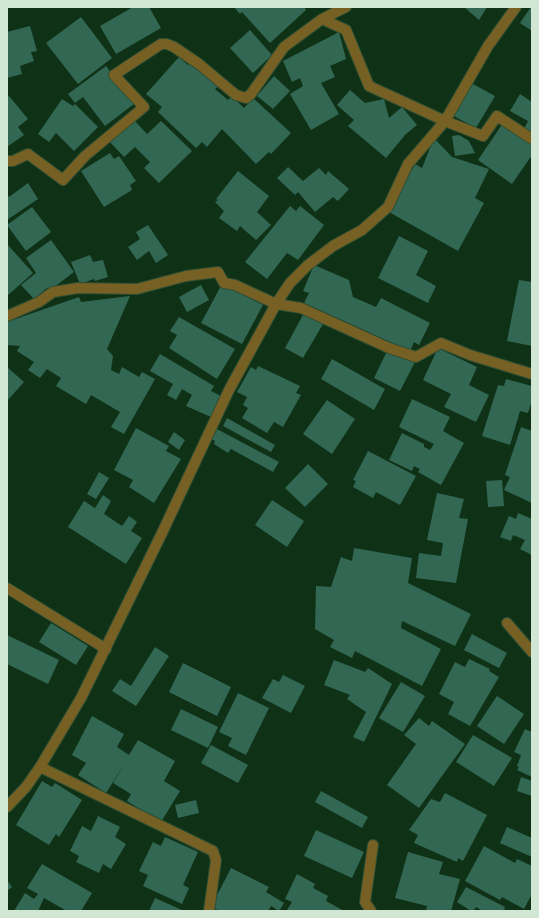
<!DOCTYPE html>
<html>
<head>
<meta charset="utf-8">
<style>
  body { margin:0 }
  #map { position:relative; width:539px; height:918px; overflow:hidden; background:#0f3216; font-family:Lato,sans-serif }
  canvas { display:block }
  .frame { position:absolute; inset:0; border:8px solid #d2e6d4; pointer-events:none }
</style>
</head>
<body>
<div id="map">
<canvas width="539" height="918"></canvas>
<div class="frame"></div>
</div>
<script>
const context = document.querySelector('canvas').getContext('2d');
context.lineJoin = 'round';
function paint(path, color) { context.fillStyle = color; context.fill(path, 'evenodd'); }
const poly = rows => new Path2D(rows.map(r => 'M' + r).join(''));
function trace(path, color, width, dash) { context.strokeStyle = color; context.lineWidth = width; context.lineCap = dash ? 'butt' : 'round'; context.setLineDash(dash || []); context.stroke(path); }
paint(poly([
  [133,7,149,7,161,28,116,54,100,26],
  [234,7,304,7,306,10,270,43,242,12,240,14],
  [464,7,487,7,479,20],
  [531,7,532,7,532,31,520,23],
  [81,17,112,58,78,84,46,43],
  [30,26,37,51,31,52,34,61,20,66,22,74,7,78,7,32],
  [250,30,272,55,253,73,230,48],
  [339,32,346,59,330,66,335,77,321,83,339,114,311,130,290,94,303,86,300,78,292,82,283,61],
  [179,57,188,65,191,61,219,86,215,89,228,100,232,96,244,108,253,98,291,133,271,154,269,152,256,164,222,129,207,147,202,142,196,148,158,112,162,107,146,94],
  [106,66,134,104,105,126,83,97,75,103,68,94],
  [274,76,290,91,273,109,257,96],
  [471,83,495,96,476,128,452,115],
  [350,90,365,103,384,99,389,118,402,107,417,125,406,134,386,158,348,126,354,120,337,105],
  [520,94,532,102,532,134,524,129,528,121,510,111],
  [9,96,28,119,18,127,24,135,7,147,7,97],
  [62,99,73,106,75,104,98,127,74,151,56,133,49,142,38,134],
  [134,120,147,134,161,121,192,151,159,183,144,168,150,162,135,147,124,157,109,141],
  [503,123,532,144,532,155,512,184,478,160],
  [459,135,469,141,475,153,455,156,452,136],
  [434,138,452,157,489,169,475,198,484,203,458,251,389,212,415,164,422,168],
  [110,153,114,159,119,156,136,181,130,185,132,190,104,207,81,171],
  [288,167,303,181,319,168,326,175,328,171,349,189,338,201,333,197,315,212,298,192,295,195,277,178],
  [238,171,269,196,257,212,271,225,256,240,240,226,237,231,219,218,224,211,215,202,218,200,216,199],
  [28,183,38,199,7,220,7,194,9,197],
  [290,206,296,211,300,206,324,225,298,260,287,253,267,279,245,262],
  [32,207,51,232,26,251,7,225],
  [148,225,168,255,156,263,149,251,137,260,128,247,140,239,136,232],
  [399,236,428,251,416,275,436,286,428,303,378,278],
  [51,240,74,272,49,291,47,288,34,299,21,285,36,273,26,258],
  [7,244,33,273,7,296],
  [90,255,93,262,103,260,108,277,95,281,94,279,80,284,71,262],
  [314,265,349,280,353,297,376,307,381,298,430,323,419,345,414,342,410,351,304,303,309,293,303,291],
  [519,280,532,282,532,346,507,341],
  [222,284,263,305,242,344,201,323],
  [201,285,209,300,187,312,179,297],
  [130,296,107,349,113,356,111,370,119,374,122,367,139,377,142,372,155,379,124,434,111,427,120,412,91,395,86,404,56,386,61,378,47,369,40,378,28,370,34,362,17,351,20,346,7,345,7,322,79,297,81,302],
  [304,313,323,324,303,358,285,348],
  [179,317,235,349,217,379,169,348,177,335,170,331],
  [438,348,477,367,469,385,489,395,476,422,444,407,451,394,423,380],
  [388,349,415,362,400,391,374,378],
  [160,354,214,386,211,391,221,396,211,417,186,406,192,395,182,389,176,400,167,395,173,384,150,371],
  [332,359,385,389,374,410,321,379],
  [258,366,300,386,296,393,301,395,283,427,274,422,267,433,242,418,248,408,243,405,247,397,237,392,251,367,256,370],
  [7,367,24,382,7,401],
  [506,379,532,386,532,400,528,413,520,411,510,445,482,436,498,385,504,386],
  [412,399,450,417,443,431,464,443,441,485,418,472,420,469,414,466,412,471,389,460,402,433,424,444,424,447,430,450,434,444,399,427],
  [327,400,355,419,332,454,303,434],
  [227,418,275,445,271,452,223,426],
  [521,427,532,431,532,503,504,490,510,477,505,475],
  [136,428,169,446,166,451,181,459,154,503,129,487,133,480,114,470],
  [215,428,279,462,273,472,231,449,228,453,214,444,215,441,209,438],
  [174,432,185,440,179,450,168,442],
  [368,451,416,476,400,505,376,492,373,498,353,487,356,481,353,480],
  [308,464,328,484,305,507,285,488],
  [99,472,109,478,96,499,87,494],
  [502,480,504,506,488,507,486,481],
  [437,493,464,499,459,518,468,519,456,583,416,578,419,553,441,556,443,543,427,540],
  [103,495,111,501,104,514,122,526,129,516,137,522,131,531,142,538,126,564,68,527,84,501,95,508],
  [272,500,304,521,287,547,255,525],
  [518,513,532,519,532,555,520,549,525,540,513,535,511,541,500,537,509,516,516,519],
  [354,548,412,558,408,583,471,614,455,646,402,621,401,628,441,649,422,686,355,651,352,658,330,647,334,640,315,629,316,586,331,587,341,557,352,561],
  [51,623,88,646,76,665,39,642],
  [472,634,507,653,499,668,464,650],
  [7,635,59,660,48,684,7,664],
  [155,647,169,656,136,706,112,691,120,679,131,686],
  [469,659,490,669,489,671,499,677,470,726,448,714,454,702,439,694,455,662,465,667],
  [334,660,365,672,368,668,392,684,364,742,353,737,366,712,347,699,350,695,324,685],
  [183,663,231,687,217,716,169,692],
  [283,675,305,686,291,713,262,698,273,679,279,682],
  [401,682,425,696,403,732,379,718],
  [238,693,269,708,246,755,228,746,232,738,219,732],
  [497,696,524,714,504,744,477,726],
  [181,709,218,727,208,748,171,730],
  [92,716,124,734,117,747,129,755,138,740,175,761,164,781,180,791,161,822,127,801,131,794,113,783,125,763,106,793,78,775,86,763,72,755],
  [419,718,429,726,432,721,465,744,419,808,387,785,416,744,404,735],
  [525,729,532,732,532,777,517,770,519,767,517,766,521,755,514,752],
  [473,735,512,758,494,786,456,762],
  [211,745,248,765,238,783,201,763],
  [521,777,532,781,532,796,517,791],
  [42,781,52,787,55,783,82,800,59,837,56,834,49,845,16,825],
  [321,791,368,817,362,828,315,802],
  [445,793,487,815,463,861,458,858,457,862,414,843,418,835,409,830,431,799,440,802],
  [196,800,199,813,178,818,175,805],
  [98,816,120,827,115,837,126,844,111,869,103,864,99,873,76,862,79,856,70,851,82,826,91,831],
  [507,827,532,838,532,857,500,843],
  [316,830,364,852,352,878,304,856],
  [165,837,198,852,183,885,189,888,182,904,143,886,148,875,139,871,153,842,161,846],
  [484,846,515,863,517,859,532,866,532,894,524,909,502,897,500,900,465,881],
  [408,852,443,862,439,874,460,879,451,911,426,911,427,906,395,898],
  [42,864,92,893,81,911,67,911,44,898,38,911,14,911,25,893,34,899,38,894,27,888],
  [231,868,269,887,266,892,284,903,279,911,271,906,268,911,220,911,211,907],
  [297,874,315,884,313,888,328,896,326,901,344,911,287,910,292,902,285,899],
  [7,880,12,887,7,891],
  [466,887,505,907,504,909,507,911,483,911,476,907,473,911,471,911,457,902],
  [155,898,182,910,181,911,149,911]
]), '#326754');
const minor = poly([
  [322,19,346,30,369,86,445,121,483,136,497,116,532,139],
  [7,161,13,161,28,154,63,180,85,156,144,107,114,75,161,44,167,44,174,47,199,64,236,95,246,98,251,94,284,47,322,19,346,7],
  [7,316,39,302,53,292,78,288,137,289,186,276,218,272,224,283,235,285,276,304,301,308,389,348,416,357,441,343,470,355,532,374],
  [7,588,106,649],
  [507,623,532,652],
  [40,767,213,851,216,860,209,911],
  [7,807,26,787,40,767,81,698,162,533,229,390,276,304,290,283,308,265,333,246,362,230,388,207,408,164,445,121,488,46,516,7],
  [371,911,365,902,373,845]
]);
trace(minor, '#2e4f34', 12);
trace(minor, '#776024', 10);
</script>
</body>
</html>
